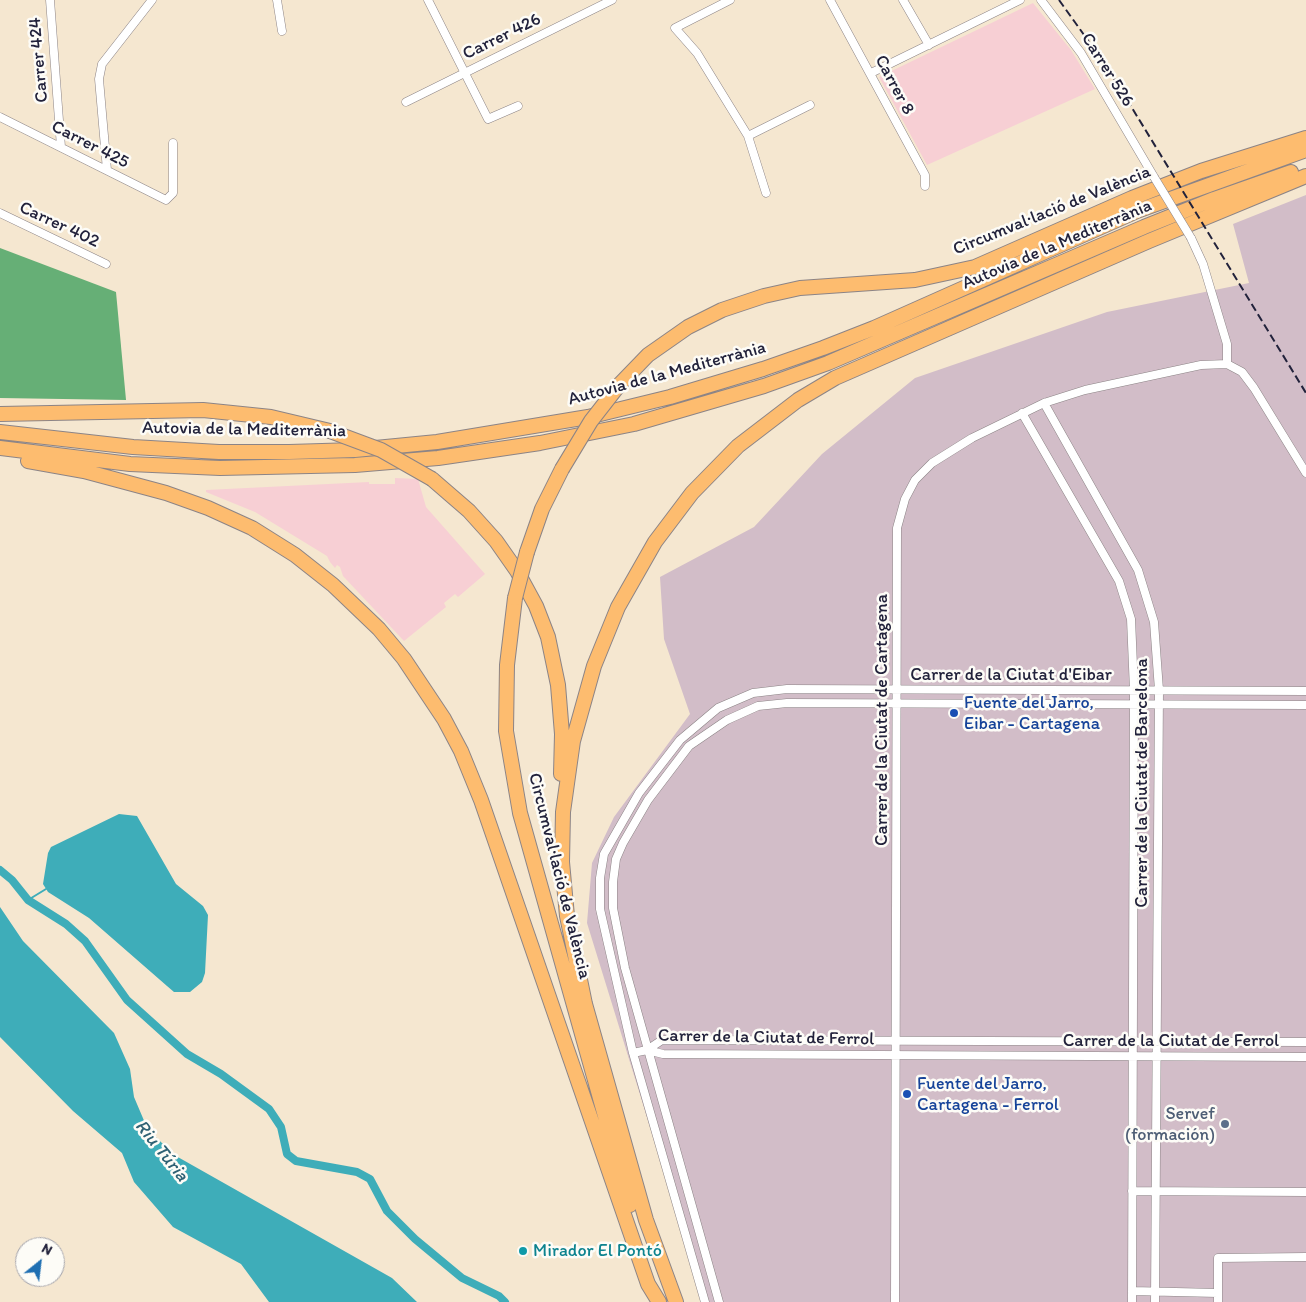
<!DOCTYPE html>
<html>
<head>
<meta charset="utf-8">
<style>
  body { margin:0 }
  #map { position:relative; width:1306px; height:1302px; overflow:hidden; background:#f5e7d0; font-family:Itim,sans-serif }
  canvas { display:block }
  .north { position:absolute; left:15px; top:1237px; width:50px; height:50px; box-sizing:border-box; background:#fdfcf7; border:1px solid #a5a5ac; border-radius:50%; rotate:29deg; font-size:14px; font-weight:700; line-height:20px; text-align:center; color:#22223b }
  .north::after { content:''; display:block; margin:auto; width:18px; height:22px; background:#1f6fb2; clip-path:polygon(50% 0,100% 100%,50% 72%,0 100%) }
</style>
</head>
<body>
<div id="map">
<canvas width="1306" height="1302"></canvas>
<div class="north">N</div>
</div>
<script>
const context = document.querySelector('canvas').getContext('2d');
context.lineJoin = 'round';
function paint(path, color) { context.fillStyle = color; context.fill(path, 'evenodd'); }
const poly = rows => new Path2D(rows.map(r => 'M' + r).join(''));
function trace(path, color, width, dash) { context.strokeStyle = color; context.lineWidth = width; context.lineCap = dash ? 'butt' : 'round'; context.setLineDash(dash || []); context.stroke(path); }
function label(font, color, halo, rows, align = 'center') {
  context.font = font + ' Itim,sans-serif'; context.lineWidth = 5; context.setLineDash([]); context.textBaseline = 'middle'; context.strokeStyle = halo; context.fillStyle = color; for (const [text, x, y, turn = 0] of rows) {
    context.save(); context.translate(x, y); context.rotate((+turn || 0) * Math.PI / 180); context.textAlign = isNaN(turn) ? turn : align; if (halo) context.strokeText(text, 0, 0); context.fillText(text, 0, 0); context.restore();
  }
}
paint(poly([
  [1033,3,1071,50,1095,89,927,165,879,77],
  [395,478,418,479,426,507,485,574,458,597,455,594,444,603,446,607,404,641,343,576,340,567,337,565,335,568,330,562,327,556,255,512,206,492,206,490,369,482,369,484,395,484]
]), '#f7cfd4');
paint(poly([
  [1306,195,1306,1302,704,1302,587,923,592,863,614,817,690,714,664,639,660,577,754,527,822,454,915,378,1107,312,1249,283,1233,224]
]), '#d2bdc8');
paint(poly([
  [0,248,116,292,126,400,0,398]
]), '#66af76');
paint(poly([
  [119,814,137,816,176,884,203,906,208,915,205,973,202,982,190,992,174,992,167,986,89,918,48,892,43,884,48,853,51,847],
  [0,907,23,941,114,1033,130,1069,134,1097,148,1130,176,1156,392,1278,417,1302,269,1302,241,1264,173,1227,134,1182,122,1153,73,1111,0,1037]
]), '#3eadb9');
trace(poly([
  [28,900,46,889]
]), '#3eadb9', 2);
trace(poly([
  [0,870,12,880,28,900,66,924,85,941,127,1000,187,1054,221,1074,269,1109,281,1127,287,1154,296,1161,357,1172,370,1179,387,1211,415,1239,462,1278,499,1296,505,1302]
]), '#3eadb9', 8);
const street = poly([
  [50,0,61,147],
  [277,0,282,31],
  [428,0,488,119,518,106],
  [730,0,675,28,697,53,748,136,766,193],
  [830,0,925,175,925,186],
  [903,0,929,45],
  [1041,0,1081,53,1154,177],
  [871,73,1020,0],
  [406,102,612,0],
  [0,117,166,200,173,193,173,143],
  [748,136,810,105],
  [107,170,99,79,102,64,152,0],
  [0,213,106,264],
  [1191,238,1203,264,1227,344,1227,364],
  [1227,364,1242,372,1254,388,1306,473],
  [1044,403,1138,570,1154,622,1159,690,1155,1302],
  [1022,413,1119,581,1131,619,1134,690,1132,1302],
  [647,1050,663,1054,1306,1057],
  [633,1053,647,1050,662,1040,1306,1042],
  [1132,1191,1306,1192],
  [1132,1291,1218,1293],
  [705,1302,633,1053,600,909,600,878,604,854,639,793,680,740,718,708,753,693,787,689,1306,691],
  [719,1302,625,968,613,908,613,882,616,859,623,843,648,800,689,746,727,720,758,706,787,703,1306,705],
  [895,1302,897,528,905,499,915,480,932,463,972,438,1044,403,1085,390,1201,365,1227,364],
  [1218,1302,1218,1258,1306,1257]
]);
const highway = poly([
  [619,385,648,355,688,327,722,310,764,296,800,288,915,280,975,267,1132,198,1201,171,1306,138],
  [0,414,203,410,271,417,330,431],
  [0,432,133,447,219,452,289,452,355,450,437,442,588,417,670,397,763,369,823,348,874,328,1137,211,1306,150],
  [0,448,130,464,220,468,355,465,438,458,540,443,634,424,764,386,828,363,1144,227,1214,199,1291,172],
  [28,461,84,471,166,493,208,508,252,528,295,555,333,585,379,629,404,659,444,719,461,751,481,800,648,1284,659,1302],
  [432,479,469,511,496,541,517,571,536,606,548,637,558,685,562,734,561,774],
  [527,552,542,509,562,469],
  [515,598,507,665,506,731,520,813,630,1205],
  [676,1302,646,1220,585,1004,567,916,562,862,563,812,573,741,594,666,618,607,655,542,692,493,738,446,798,400,835,378,1149,241,1306,176]
]);
trace(street, '#8c8486', 9);
trace(highway, '#8c8486', 16);
trace(street, '#fff', 8);
trace(highway, '#fdbc6f', 14);
trace(poly([
  [1059,0,1107,67,1306,393]
]), '#22223b', 2, [8, 4]);
const streetBridge = poly([
  [1154,177,1191,238]
]);
const highwayBridge = poly([
  [330,431,381,450,432,479],
  [562,469,591,421,619,385],
  [515,598,527,552]
]);
trace(streetBridge, '#8c8486', 9, []);
trace(highwayBridge, '#8c8486', 16, []);
trace(streetBridge, '#fff', 8);
trace(highwayBridge, '#fdbc6f', 14);
for (const [x, y, r, color] of [
  [954,713,5,"#1a4fb4"],
  [907,1094,5,"#1a4fb4"],
  [1225,1124,5,"#5c6f8a"],
  [523,1251,5,"#0f9aa8"]
]) { const dot = new Path2D(); dot.arc(x, y, r, 0, 2 * Math.PI); context.fillStyle = color; context.fill(dot); trace(dot, '#fdfcf7', 2); }
label('18px', '#22223b', '#fdfcf7', [
  ["Carrer 426",502,37,-26],
  ["Carrer 424",39,60,-95],
  ["Carrer 526",1107,70,58],
  ["Carrer 8",894,85,62],
  ["Carrer 425",90,145,27],
  ["Circumval·lació de València",1052,211,-22],
  ["Carrer 402",59,225,25],
  ["Autovia de la Mediterrània",1057,245,-23],
  ["Autovia de la Mediterrània",667,374,-15],
  ["Autovia de la Mediterrània",244,430,1],
  ["Carrer de la Ciutat d'Eibar",1011,675],
  ["Carrer de la Ciutat de Cartagena",882,720,-90],
  ["Carrer de la Ciutat de Barcelona",1142,783,-90],
  ["Circumval·lació de València",559,876,76],
  ["Carrer de la Ciutat de Ferrol",766,1038,1],
  ["Carrer de la Ciutat de Ferrol",1171,1041]
]);
label('18px', '#164399', '#fdfcf7', [
  ["Fuente del Jarro,",964,703],
  ["Eibar - Cartagena",964,724],
  ["Fuente del Jarro,",917,1084],
  ["Cartagena - Ferrol",917,1105]
], 'left');
label('18px', '#4e5e75', '#fdfcf7', [
  ["Servef",1215,1114],
  ["(formación)",1215,1135]
], 'right');
label('18px', '#0d838f', '#fdfcf7', [
  ["Mirador El Pontó",533,1251]
], 'left');
label('italic 19px', '#2f6174', '#fdfcf7', [
  ["Riu Túria",161,1151,51]
]);
</script>
</body>
</html>
